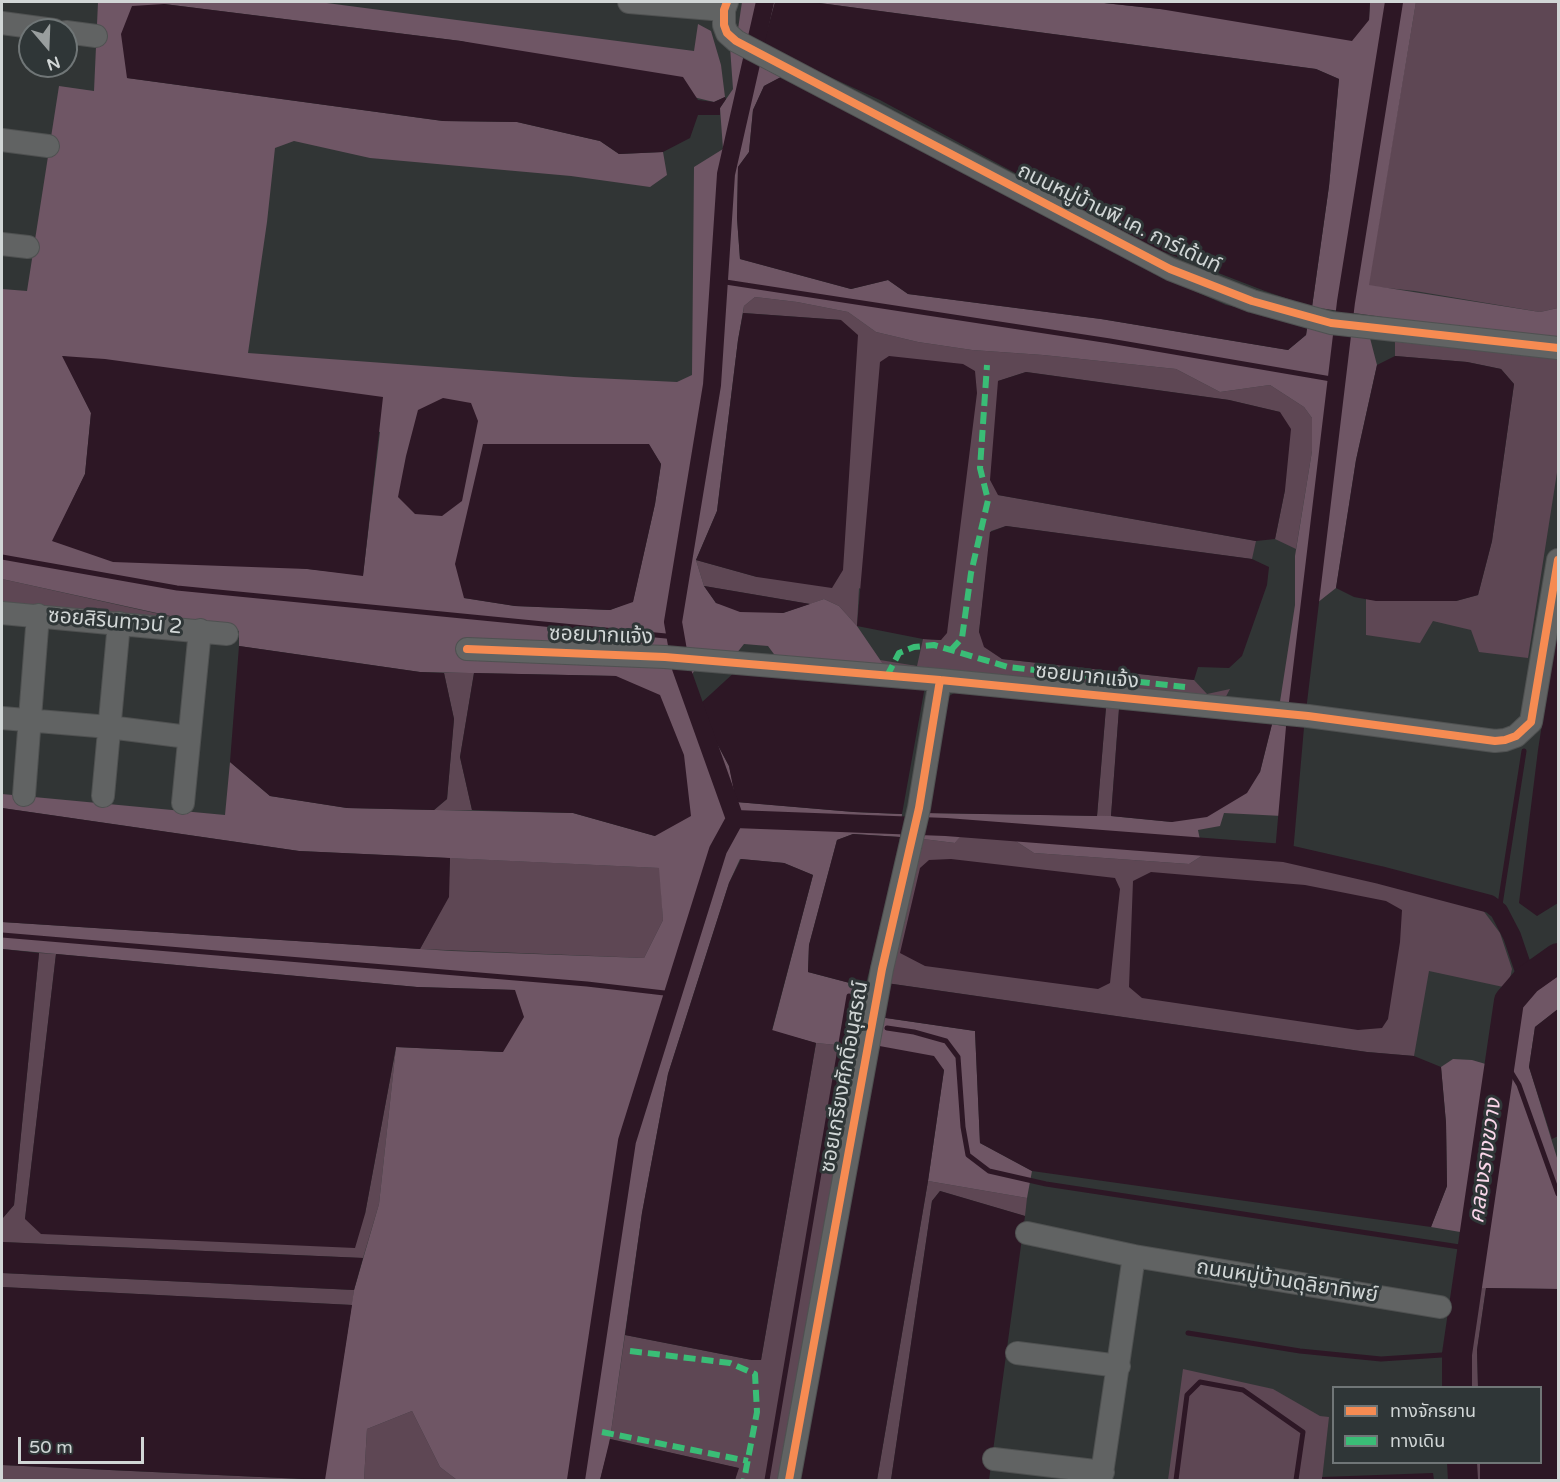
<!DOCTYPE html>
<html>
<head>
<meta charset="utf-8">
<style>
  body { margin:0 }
  #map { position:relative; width:1560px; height:1482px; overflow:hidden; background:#313535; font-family:"Varela Round","Noto Sans Thai",sans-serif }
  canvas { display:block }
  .frame { position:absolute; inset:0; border:3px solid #d1d6d6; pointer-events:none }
  .legend { position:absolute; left:1332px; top:1386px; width:210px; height:78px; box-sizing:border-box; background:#2f3637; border:2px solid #707677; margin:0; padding:8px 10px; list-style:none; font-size:18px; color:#d1d6d6 }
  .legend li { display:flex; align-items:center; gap:12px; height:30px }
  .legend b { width:30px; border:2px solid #707677 }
  .north { position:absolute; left:18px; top:18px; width:60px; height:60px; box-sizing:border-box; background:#2f3637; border:2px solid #707677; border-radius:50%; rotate:161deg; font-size:16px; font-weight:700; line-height:24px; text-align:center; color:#d1d6d6 }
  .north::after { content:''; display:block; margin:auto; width:21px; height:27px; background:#999e9e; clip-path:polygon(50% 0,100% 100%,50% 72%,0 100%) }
  .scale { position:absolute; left:18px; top:1437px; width:126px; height:27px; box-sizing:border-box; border:3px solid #d1d6d6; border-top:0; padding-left:8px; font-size:18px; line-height:21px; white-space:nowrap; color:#d1d6d6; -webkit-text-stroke:4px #2f3637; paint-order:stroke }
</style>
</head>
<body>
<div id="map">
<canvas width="1560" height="1482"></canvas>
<div class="frame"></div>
<ul class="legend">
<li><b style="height:8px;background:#f68b52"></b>ทางจักรยาน</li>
<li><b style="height:8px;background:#3abd76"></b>ทางเดิน</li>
</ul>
<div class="north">N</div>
<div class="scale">50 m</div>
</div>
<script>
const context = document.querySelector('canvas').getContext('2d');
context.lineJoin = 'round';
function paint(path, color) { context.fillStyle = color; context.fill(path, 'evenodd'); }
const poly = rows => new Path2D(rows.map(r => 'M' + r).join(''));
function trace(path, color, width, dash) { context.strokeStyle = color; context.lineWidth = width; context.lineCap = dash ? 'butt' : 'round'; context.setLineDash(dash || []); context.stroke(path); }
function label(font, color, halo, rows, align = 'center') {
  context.font = font + ' "Varela Round","Noto Sans Thai",sans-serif'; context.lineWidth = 6; context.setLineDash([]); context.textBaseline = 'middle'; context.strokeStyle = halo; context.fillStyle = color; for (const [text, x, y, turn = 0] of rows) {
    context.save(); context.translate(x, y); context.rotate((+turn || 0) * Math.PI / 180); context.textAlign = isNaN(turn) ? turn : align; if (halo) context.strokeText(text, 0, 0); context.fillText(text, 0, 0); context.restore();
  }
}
paint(poly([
  [1416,2,1558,2,1558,308,1540,312,1415,291,1368,286],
  [755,297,797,302,848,312,876,332,918,342,972,350,1043,355,1176,369,1220,392,1270,385,1304,407,1312,418,1312,451,1296,549,1275,539,1285,490,1280,412,1229,400,1026,372,998,381,998,495,1256,541,1252,559,1006,526,991,531,979,632,1002,659,1194,680,1207,694,1230,689,1222,704,885,667,880,660,917,666,923,639,941,640,859,588,857,626,839,606,824,599,810,604,704,586,696,560,757,577,841,320,743,313,744,306],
  [1395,339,1558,359,1558,466,1528,658,1479,652,1471,630,1433,621,1420,643,1366,635,1366,599,1456,601,1478,595,1492,541,1514,384,1501,369,1467,362,1395,356],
  [2,579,177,618,2,611],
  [444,673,474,673,460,757,472,810,434,810,447,799,454,719],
  [1106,707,1119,709,1111,816,1097,816],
  [961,834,1014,840,1034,853,1189,864,1203,855,1299,859,1393,880,1479,905,1500,933,1512,969,1508,988,1429,971,1414,1056,1367,1052,886,983,923,839,955,843],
  [450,858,660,868,663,920,644,958,420,949,448,897],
  [39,953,56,954,25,1219,365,1214,396,1047,379,1204,363,1258,2,1242,2,1219,14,1205],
  [816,1043,857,1047,778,1480,735,1480,738,1468,610,1439,625,1335,752,1360,761,1360],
  [928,1181,1027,1198,1025,1216,940,1191,932,1201,891,1480,877,1480],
  [2,1273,354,1290,352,1305,2,1287],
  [1473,1288,1486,1288,1477,1350,1478,1387,1464,1388],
  [1183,1369,1273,1389,1320,1416,1329,1417,1322,1480,1168,1480],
  [412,1411,440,1467,457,1480,364,1480,367,1429],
  [1467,1463,1480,1463,1480,1480,1468,1480],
  [2,1465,325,1480,2,1480]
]), '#5e4754');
paint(poly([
  [98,2,319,2,694,51,698,24,711,31,721,65,725,97,714,102,461,41,164,4,127,78,443,121,517,122,600,141,619,154,663,152,667,175,650,187,571,176,370,158,294,141,275,148,267,222,248,353,574,377,677,382,692,375,694,167,723,149,720,108,733,89,730,47,781,77,764,86,753,110,749,152,738,167,737,218,740,259,851,289,888,280,908,294,1101,319,1288,350,1306,335,1308,322,1370,338,1377,365,1356,460,1336,588,1317,603,1302,707,1279,708,1295,605,1295,556,1312,451,1312,418,1304,407,1270,385,1220,392,1176,369,1043,355,972,350,918,342,876,332,848,312,797,302,755,297,744,306,738,340,717,511,696,560,704,586,716,603,783,613,824,599,839,606,857,626,885,667,779,661,768,646,744,644,736,654,695,670,690,677,706,723,729,766,737,802,854,812,902,814,900,837,853,834,837,840,809,945,808,972,865,987,857,1047,816,1043,772,1031,813,875,784,863,740,859,729,883,668,1074,642,1213,609,1446,600,1480,457,1480,440,1467,412,1411,367,1429,364,1480,324,1480,354,1290,379,1204,396,1047,502,1052,515,990,417,987,2,949,2,922,452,951,644,958,663,920,659,868,299,851,2,808,2,794,225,815,230,762,270,796,347,808,573,813,655,836,616,676,420,672,239,646,239,631,2,579,2,289,27,291,59,86,94,91],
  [63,356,380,432,363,575,53,541,85,474,91,413],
  [649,445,661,464,655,504,633,601,610,610,515,606,464,598],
  [742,2,775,2,763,46,738,29],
  [812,2,1095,2,1160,9,1369,20,1370,2,1416,2,1369,285,1540,312,1558,308,1558,342,1312,307,1329,186,1339,79,1316,69],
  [1272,724,1301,729,1282,816,1224,813,1220,826,1198,830,1203,855,1189,864,1034,853,1014,840,962,834,955,843,923,839,926,813,1111,816,1172,822,1260,772],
  [1558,976,1558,1009,1535,1027,1529,1067,1558,1161,1558,1289,1473,1288,1510,1029,1530,995],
  [879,1017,975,1031,980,1143,1032,1171,1027,1198,928,1181,944,1070,874,1045],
  [1453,1059,1472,1060,1489,1065,1466,1233,1431,1227,1447,1186,1446,1123,1441,1067]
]), '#6f5665');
paint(poly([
  [775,2,812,2,1316,69,1339,79,1329,186,1312,307,1265,291,1156,249,880,100,763,46],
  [1095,2,1370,2,1369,20,1352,41,1160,9],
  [164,4,461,41,683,77,698,100,714,102,725,97,726,99,720,108,720,115,698,115,690,138,663,152,619,154,600,141,517,122,443,121,127,78,121,34,132,6],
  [781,77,1167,279,1226,305,1308,322,1306,335,1288,350,1101,319,908,294,888,280,851,289,740,259,737,218,738,167,749,152,753,110,764,86],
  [743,313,841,320,858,335,843,570,832,588,757,577,696,560,717,511,738,340],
  [62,356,105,359,383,397,363,576,307,569,113,562,52,541,85,474,91,413],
  [889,356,963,364,975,371,977,393,947,633,941,640,923,639,857,626,880,362],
  [1395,356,1467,362,1501,369,1514,384,1492,541,1478,595,1456,601,1376,601,1354,597,1336,588,1356,460,1377,365],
  [1026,372,1229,400,1280,412,1291,429,1285,490,1275,539,1256,541,998,495,990,480,998,381],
  [443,398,471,403,478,421,462,501,442,516,415,514,398,497,406,456,418,410],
  [483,444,649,444,661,464,655,504,633,602,610,610,515,606,464,598,455,564],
  [1006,526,1252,559,1269,567,1267,585,1242,656,1229,668,1198,667,1194,680,1002,659,984,647,979,632,990,532],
  [704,586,810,604,783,613,740,612,716,603],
  [1558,621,1558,903,1537,916,1519,903,1538,750],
  [239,646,420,672,444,673,454,719,447,799,434,810,347,808,270,796,230,762],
  [737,670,925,686,902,814,854,812,736,802,729,766,706,723,700,704],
  [474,673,616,676,660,695,684,755,691,816,655,836,573,813,472,810,460,757],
  [958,691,1106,707,1097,816,926,813,942,704,949,696],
  [1119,709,1272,724,1260,772,1247,793,1207,817,1172,822,1111,816],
  [2,808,299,851,450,858,449,897,420,949,2,922],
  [853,834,900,837,893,880,865,987,808,972,809,945,837,840],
  [741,859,784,863,813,875,772,1030,816,1043,761,1360,752,1360,625,1335,642,1213,668,1074,729,883],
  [951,859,1115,878,1120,889,1110,983,1098,989,925,966,900,953,920,868,929,860],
  [1151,872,1305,885,1386,901,1402,910,1400,942,1388,1019,1382,1028,1358,1030,1142,998,1129,987,1133,881],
  [2,949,39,953,14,1205,2,1219],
  [56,954,417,987,515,990,524,1017,503,1052,396,1047,365,1214,355,1248,41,1234,25,1219],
  [886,983,1367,1052,1414,1056,1441,1067,1446,1123,1447,1186,1431,1227,1032,1171,980,1143,975,1031,879,1017],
  [1558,1009,1558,1136,1552,1139,1529,1067,1535,1027],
  [874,1045,934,1056,944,1070,928,1181,877,1480,798,1480],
  [940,1191,1025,1216,989,1480,891,1480,932,1201],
  [2,1242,363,1258,354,1290,2,1273],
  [2,1287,352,1305,325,1480,2,1465],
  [1486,1288,1558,1289,1558,1480,1480,1480,1480,1463,1540,1462,1540,1388,1478,1387,1477,1350],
  [610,1439,739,1468,735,1480,600,1480],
  [1433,1473,1434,1480,1322,1480,1322,1477]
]), '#2d1725');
trace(poly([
  [719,281,1110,341,1337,380],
  [2,557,177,588,676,637],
  [1499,911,1524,751],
  [2,935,587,984,673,994],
  [845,1022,857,1024],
  [887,1028,914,1032,946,1041,958,1057,963,1127,968,1155,989,1171,1046,1184,1473,1249],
  [1502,1057,1519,1085,1558,1194],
  [1188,1333,1300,1351,1381,1359,1457,1354],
  [767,1480,849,996],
  [1176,1480,1187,1395,1200,1382,1243,1390,1303,1432,1296,1480]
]), '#2d1725', 5);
trace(poly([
  [735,819,681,668,673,622,712,385,726,174,765,2],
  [1284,853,1295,727,1346,302,1394,2],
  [576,1480,627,1141,718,850,735,819,946,827,1284,853,1380,875,1490,904,1499,911,1512,936,1527,980]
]), '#2d1725', 18);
trace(poly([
  [1457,1388,1457,1354,1509,1001,1527,980,1558,958],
  [1462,1462,1463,1480]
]), '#2d1725', 30);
const minor = poly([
  [629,2,724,10],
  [727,2,724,10,724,25,727,33,736,41,1170,269,1252,301,1331,323,1558,348],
  [2,23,54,30],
  [66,32,96,36],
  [2,140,48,146],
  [2,244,28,247],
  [2,613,227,634],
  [467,649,665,657,940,680,1308,716,1495,741,1505,740,1516,736,1531,722,1558,560],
  [2,718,109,727,188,737],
  [24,795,38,615],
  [103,796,119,623],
  [183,803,200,630],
  [1027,1233,1134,1256,1440,1307],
  [1017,1353,1119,1366],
  [994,1459,1103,1472],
  [789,1480,882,969,919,808,940,680],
  [1101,1480,1134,1256]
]);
trace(minor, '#4f5151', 24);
trace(minor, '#616363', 22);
trace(poly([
  [951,650,962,638,971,573,988,500,980,468,987,365],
  [887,676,899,653,914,647,934,645,1008,667,1185,687],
  [630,1351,730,1363,755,1374,757,1412,744,1480],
  [602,1432,748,1461]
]), '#3abd76', 6, [12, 6]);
trace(poly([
  [727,2,724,10,724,25,727,33,736,41,1170,269,1252,301,1331,323,1558,348],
  [467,649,665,657,940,680,1308,716,1495,741,1505,740,1516,736,1531,722,1558,560],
  [789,1480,882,969,919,808,940,680]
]), '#f68b52', 8);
label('21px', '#d1d6d6', '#2f3637', [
  ["ถนนหมู่บ้านพี.เค. การ์เด้นท์",1119,219,26],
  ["ซอยสิรินทาวน์ 2",115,622,5],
  ["ซอยมากแจ้ง",601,636,2],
  ["ซอยมากแจ้ง",1087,677,6],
  ["ซอยเกรียงศักดิ์อนุสรณ์",845,1077,-80],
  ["ถนนหมู่บ้านดุลิยาทิพย์",1287,1282,9]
]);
label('italic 22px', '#fad6e9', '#2f3637', [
  ["คลองรางขวาง",1486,1161,-82]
]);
</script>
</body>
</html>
